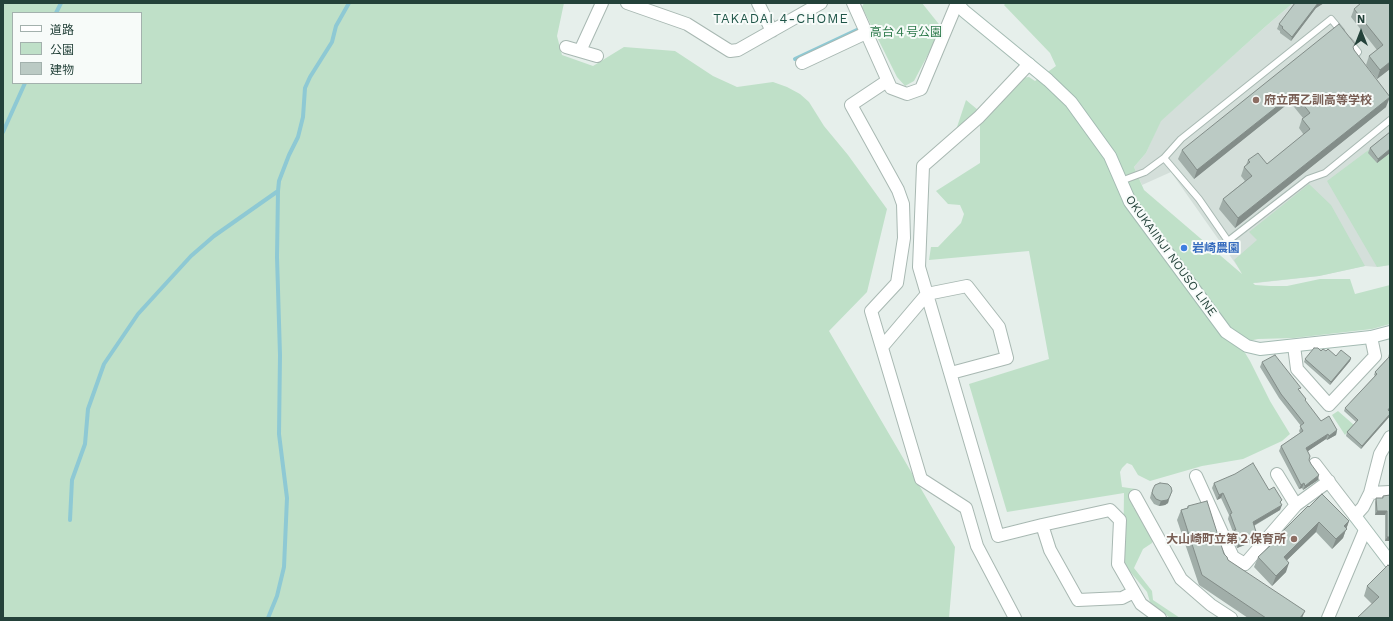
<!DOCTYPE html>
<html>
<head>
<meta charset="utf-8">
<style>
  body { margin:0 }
  #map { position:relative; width:1393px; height:621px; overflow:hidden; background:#e6efeb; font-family:"Work Sans","Noto Sans JP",sans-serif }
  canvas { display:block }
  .frame { position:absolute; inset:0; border:4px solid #24423a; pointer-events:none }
  .legend { position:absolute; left:12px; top:12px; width:130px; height:72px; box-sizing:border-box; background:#f7fbf9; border:1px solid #a3b1ad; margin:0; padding:5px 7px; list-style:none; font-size:12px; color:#24423a }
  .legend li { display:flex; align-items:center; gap:8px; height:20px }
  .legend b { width:20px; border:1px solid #a3b1ad }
  .north { position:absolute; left:1341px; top:12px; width:40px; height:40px; -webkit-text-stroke:3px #f7fbf9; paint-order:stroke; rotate:0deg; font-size:11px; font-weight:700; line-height:16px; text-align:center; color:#24423a }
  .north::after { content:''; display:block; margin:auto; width:14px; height:18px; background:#24423a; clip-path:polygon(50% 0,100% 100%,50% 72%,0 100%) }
</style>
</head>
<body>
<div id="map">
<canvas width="1393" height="621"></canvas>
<div class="frame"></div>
<ul class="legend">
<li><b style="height:5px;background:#fff"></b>道路</li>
<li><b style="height:11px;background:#bfe0c8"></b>公園</li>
<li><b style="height:11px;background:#bbcac4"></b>建物</li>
</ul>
<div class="north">N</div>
</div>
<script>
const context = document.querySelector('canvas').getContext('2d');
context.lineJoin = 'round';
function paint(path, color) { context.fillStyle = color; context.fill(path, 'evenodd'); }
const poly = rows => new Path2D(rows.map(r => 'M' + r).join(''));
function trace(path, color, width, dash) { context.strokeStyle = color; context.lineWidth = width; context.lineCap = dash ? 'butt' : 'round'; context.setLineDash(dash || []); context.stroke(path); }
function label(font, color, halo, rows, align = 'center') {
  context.font = font + ' "Work Sans","Noto Sans JP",sans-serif'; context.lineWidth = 4; context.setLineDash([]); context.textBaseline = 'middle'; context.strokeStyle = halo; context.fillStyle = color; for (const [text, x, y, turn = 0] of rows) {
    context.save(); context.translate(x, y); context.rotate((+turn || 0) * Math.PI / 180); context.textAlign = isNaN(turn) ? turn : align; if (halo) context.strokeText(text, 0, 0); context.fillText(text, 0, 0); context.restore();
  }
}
paint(poly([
  [1293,3,1390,3,1390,265,1377,267,1365,266,1319,276,1256,283,1247,280,1171,172,1142,185,1134,167,1146,153,1160,121,1265,27]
]), '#d4dfda');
paint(poly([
  [3,3,564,3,557,36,562,55,593,66,624,47,675,51,713,76,737,87,773,82,787,87,800,94,809,102,824,126,848,155,887,209,867,292,829,331,955,547,949,618,3,618],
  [13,13,141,13,141,83,13,83],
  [864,3,922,3,942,28,914,81,905,86,897,77,862,7],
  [1006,3,1293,3,1265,27,1161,121,1146,153,1134,167,1144,190,1242,274,1234,260,1257,240,1249,232,1309,184,1331,205,1365,266,1319,276,1253,283,1255,285,1270,286,1287,286,1320,279,1350,279,1355,294,1390,285,1390,324,1372,329,1294,338,1258,339,1239,343,1250,361,1270,401,1290,434,1282,441,1243,459,1202,466,1150,481,1138,475,1132,465,1127,463,1122,468,1120,472,1122,487,1136,489,1136,497,1133,507,1141,514,1154,537,1152,543,1143,549,1134,568,1152,591,1153,600,1180,618,1170,618,1150,602,1147,592,1123,563,1124,493,1007,512,969,384,1049,359,1029,251,929,260,931,247,938,247,961,223,964,214,960,205,948,204,936,191,980,163,980,122,1022,78,1029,77,1035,81,1056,66,1050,53,1004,5],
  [966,100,978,110,955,133],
  [1390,134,1390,265,1377,267,1327,181],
  [1338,411,1354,425,1345,435,1332,415]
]), '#bfe0c8');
trace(poly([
  [56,13,61,3],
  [795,59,859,29],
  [3,132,25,83],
  [70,520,72,480,85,444,88,409,104,364,138,314,191,256,214,236,278,191],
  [268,618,277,596,284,567,287,498,279,434,280,355,277,257,278,191,279,181,289,155,298,137,303,117,305,88,310,77,332,42,336,26,349,3]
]), '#8ec9d4', 4);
const lane = poly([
  [1349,41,1358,52,1354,57,1356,60],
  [1164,158,1199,199,1228,241,1308,179,1325,173,1390,120],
  [1121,181,1145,172,1164,158,1181,139,1331,19,1341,31]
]);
const street = poly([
  [627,3,687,24,730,51,738,50,821,3],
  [758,3,772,31],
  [853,3,891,88,907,94,921,89,957,3],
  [566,47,597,56],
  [580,51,602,3],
  [802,63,866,33],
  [1029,64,979,117,923,166,919,267,998,536,1042,525,1110,510,1120,520,1118,564,1141,604,1160,618],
  [887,81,851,105,898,190,903,204,904,238,897,283,871,311,921,479,966,508,977,546,1015,618],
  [1294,346,1297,369,1329,405,1375,356,1371,337],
  [882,347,927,294,967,286,999,327,1007,358,951,373],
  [1315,464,1355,516,1363,507,1370,493,1380,454,1390,437],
  [1277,474,1296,505],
  [1196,476,1233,557,1245,564,1296,505,1329,481],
  [1370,493,1390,492],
  [1135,496,1181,579,1211,605,1231,618],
  [1042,525,1050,550,1078,600,1122,598,1134,592],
  [1328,618,1365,530]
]);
const secondary = poly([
  [957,3,964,11,1048,80,1071,102,1110,156,1130,202,1226,332,1247,346,1260,349,1371,337,1390,332],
  [1355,516,1390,562]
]);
trace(lane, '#a8b8b2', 8);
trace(street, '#a8b8b2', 14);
trace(secondary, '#a4bbb3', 14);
trace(lane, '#fff', 6);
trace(street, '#fff', 12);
trace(secondary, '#fff', 12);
paint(poly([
  [1295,3,1324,3,1316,8,1291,41,1280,33,1280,31,1277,29,1279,24],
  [1390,3,1390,69,1377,79,1366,65,1369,56,1377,50,1351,17,1354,9],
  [1353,48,1354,50,1386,107,1235,228,1219,209,1223,199,1245,181,1241,176,1244,167,1246,165,1248,160,1267,164,1304,135,1299,128,1302,119,1303,118,1290,102,1194,179,1178,159,1182,150],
  [1390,132,1390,153,1377,163,1368,153,1370,148],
  [1321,351,1326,351,1336,356,1351,358,1350,361,1330,385,1304,362,1305,359],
  [1390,353,1390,409,1389,411,1390,416,1361,449,1346,436,1347,432,1356,422,1344,411,1345,408,1375,376,1374,375,1375,372,1388,358,1389,354],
  [1262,362,1300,391,1305,401,1321,421,1337,430,1336,435,1327,440,1326,439,1308,451,1309,460,1318,480,1303,490,1302,488,1299,489,1279,451,1281,446,1300,433,1299,431,1301,426,1279,398,1260,367],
  [1214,483,1269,490,1281,503,1280,510,1254,526,1257,535,1255,541,1237,548,1232,535,1233,532,1228,519,1229,515,1221,498,1217,500,1212,488],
  [1153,489,1172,491,1168,503,1165,505,1159,506,1154,504,1150,498,1151,494],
  [1390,495,1390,541,1385,541,1385,515,1375,515,1375,502,1376,498,1382,498,1383,496],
  [1188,506,1228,560,1302,618,1248,618,1199,585,1177,520,1181,510,1187,508],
  [1309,507,1349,521,1343,538,1332,549,1316,532,1287,560,1286,572,1272,586,1254,567,1258,557,1269,547,1270,544],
  [1390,567,1390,618,1372,604,1364,596,1367,586]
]), '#a1aea9');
paint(poly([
  [1318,3,1324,3,1316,8,1291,41,1292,37],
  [1390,62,1390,69,1377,79,1380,70],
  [1294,93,1290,102,1194,179,1197,170],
  [1390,97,1386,107,1235,228,1238,218],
  [1390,149,1390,153,1377,163,1378,159],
  [1351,358,1350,361,1330,385,1331,382],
  [1390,414,1390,416,1361,449,1362,446],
  [1337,430,1336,435,1327,440,1329,436],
  [1328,434,1326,439,1305,453,1306,448],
  [1319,475,1318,480,1303,490,1305,486],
  [1304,483,1302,488,1299,489,1301,485],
  [1223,493,1221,498,1217,500,1219,495],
  [1169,498,1168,503,1165,505,1159,506,1161,501],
  [1282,505,1280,510,1251,527,1253,522],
  [1377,511,1387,511,1385,515,1375,515],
  [1349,521,1343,538,1332,549,1336,539,1344,526],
  [1319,522,1316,532,1280,567,1284,557],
  [1257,535,1255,541,1237,548,1239,543],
  [1387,537,1390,537,1390,541,1385,541],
  [1289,563,1286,572,1272,586,1276,576],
  [1305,611,1302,618,1300,618]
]), '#838d89');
const building = poly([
  [1295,3,1318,3,1292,37,1282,28,1283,27,1279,24,1295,3],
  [1361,3,1390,3,1390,62,1380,70,1369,56,1383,45,1354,9,1361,3],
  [1339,24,1355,44,1353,47,1354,50,1390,97,1238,218,1223,199,1252,176,1244,167,1250,162,1248,160,1258,153,1267,164,1310,129,1302,119,1310,113,1294,93,1197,170,1182,150,1339,24],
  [1390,132,1390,149,1378,159,1370,148,1390,132],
  [1314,348,1318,348,1321,351,1323,349,1326,351,1328,349,1336,356,1341,350,1351,358,1331,382,1305,359,1314,348],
  [1275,355,1301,388,1298,389,1306,399,1305,400,1321,421,1329,416,1337,430,1329,436,1328,434,1306,448,1310,456,1309,460,1311,464,1319,475,1305,486,1304,483,1301,485,1281,446,1303,431,1300,426,1304,423,1281,394,1262,362,1275,355],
  [1390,356,1390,407,1388,410,1390,412,1390,414,1362,446,1347,432,1358,420,1345,408,1377,374,1375,372,1390,356],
  [1253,463,1269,490,1274,487,1282,500,1280,502,1282,505,1253,522,1257,535,1257,536,1239,543,1234,530,1236,530,1230,514,1232,513,1223,493,1219,495,1214,483,1235,474,1253,463],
  [1160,483,1168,484,1171,487,1172,491,1169,498,1167,500,1161,501,1156,499,1152,493,1153,489,1155,485,1160,483],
  [1322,494,1349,521,1344,526,1347,529,1336,539,1319,522,1284,557,1289,563,1276,576,1258,557,1271,545,1270,544,1308,506,1309,507,1322,494],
  [1390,495,1390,537,1387,537,1387,511,1377,511,1376,498,1383,498,1383,496,1390,495],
  [1207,501,1224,554,1227,557,1228,560,1305,611,1300,618,1266,618,1202,575,1181,510,1188,508,1188,506,1207,501],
  [1388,565,1390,567,1390,618,1357,618,1379,597,1367,586,1388,565]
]);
paint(building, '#bbcac4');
trace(building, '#838d89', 1);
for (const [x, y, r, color] of [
  [1256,100,4,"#8d6e63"],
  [1184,248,4,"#3f7fe0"],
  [1294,539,4,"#8d6e63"]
]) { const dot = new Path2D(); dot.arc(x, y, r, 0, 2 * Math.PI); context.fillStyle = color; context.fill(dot); trace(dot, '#f7fbf9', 1.5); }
label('12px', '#2d7a4b', '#f7fbf9', [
  ["高台４号公園",906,32]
]);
label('bold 12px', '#785e54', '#f7fbf9', [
  ["府立西乙訓高等学校",1264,100],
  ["大山崎町立第２保育所",1286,539,"right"]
], 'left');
label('bold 12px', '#366cbe', '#f7fbf9', [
  ["岩崎農園",1192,248]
], 'left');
label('12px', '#24423a', '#f7fbf9', [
  ["OKUKAIINJI NOUSO LINE",1171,256,54]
]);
context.letterSpacing = '1px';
label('13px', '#1f5548', '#f7fbf9', [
  ["TAKADAI 4-CHOME",781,19]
]);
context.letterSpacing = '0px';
</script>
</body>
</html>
